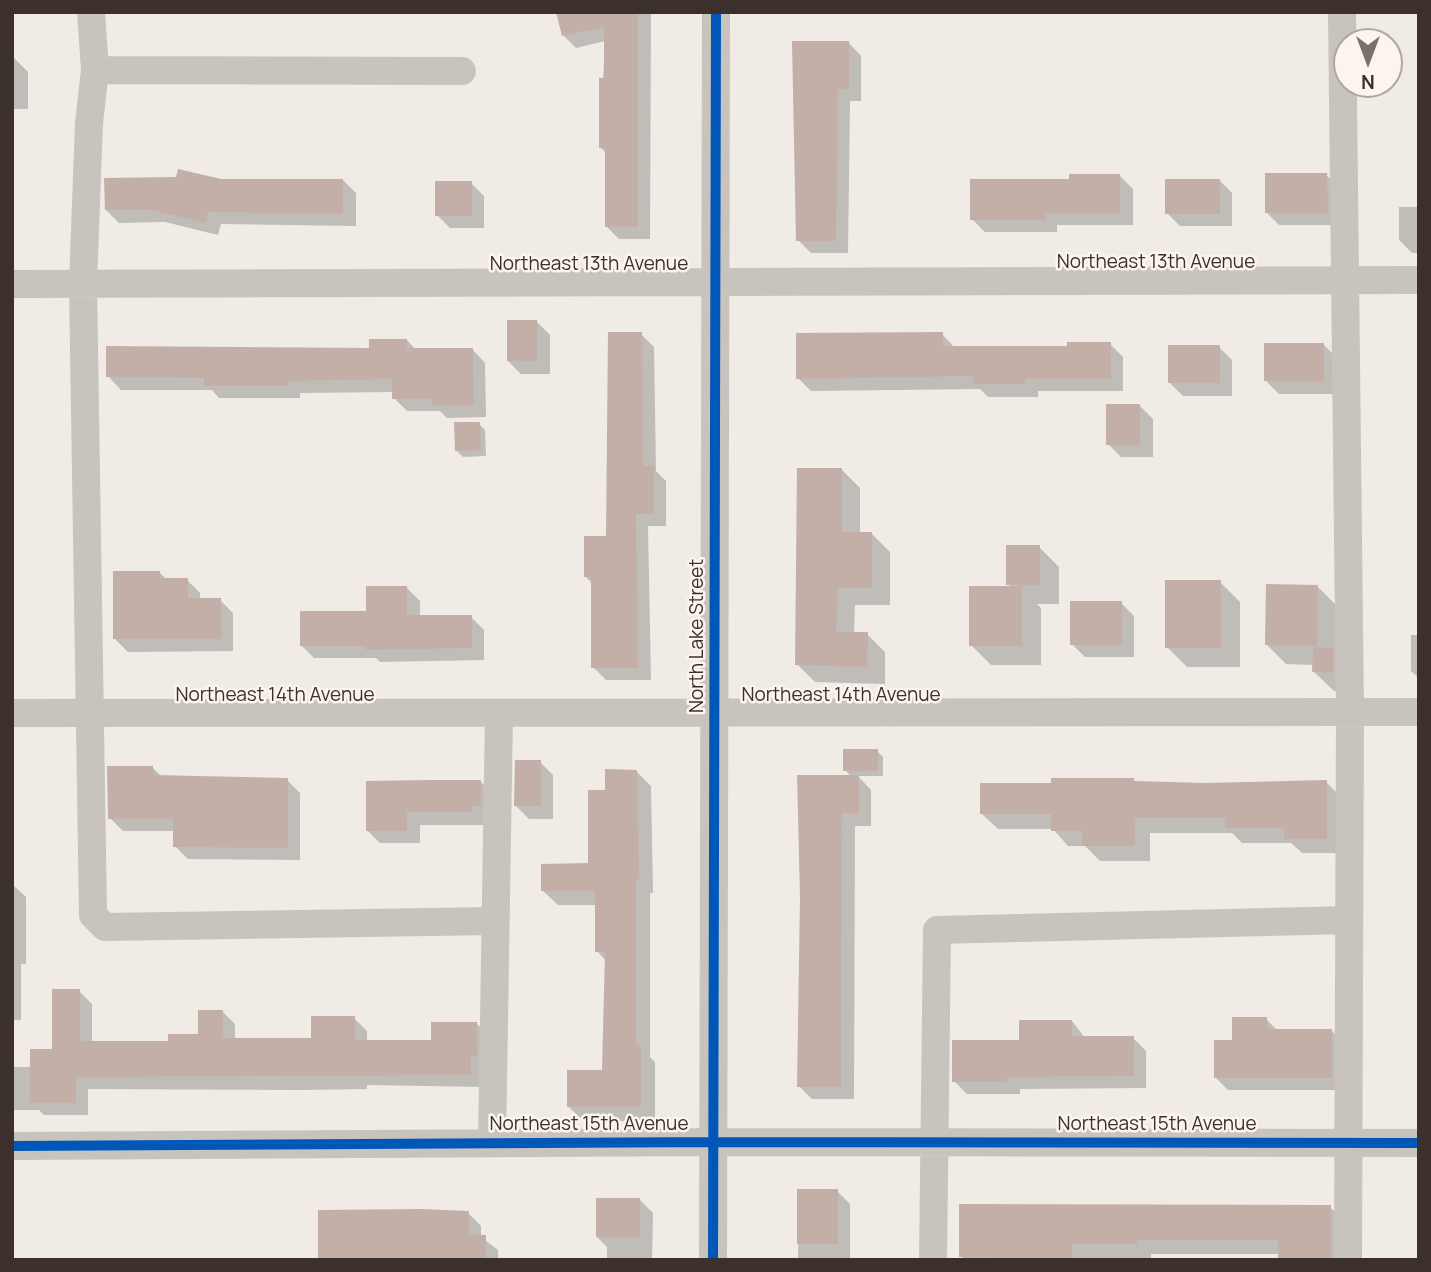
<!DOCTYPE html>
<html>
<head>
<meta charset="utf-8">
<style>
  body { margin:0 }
  #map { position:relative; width:1431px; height:1272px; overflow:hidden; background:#f0ebe5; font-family:Manrope,sans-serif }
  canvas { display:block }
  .frame { position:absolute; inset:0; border:14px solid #3b302b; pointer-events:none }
  .north { position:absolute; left:1333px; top:28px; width:70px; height:70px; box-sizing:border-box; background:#fbf5ee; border:2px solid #aea6a0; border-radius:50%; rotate:180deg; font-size:19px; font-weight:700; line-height:28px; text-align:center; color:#3b302b }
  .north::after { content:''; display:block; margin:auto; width:24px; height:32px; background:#7a716c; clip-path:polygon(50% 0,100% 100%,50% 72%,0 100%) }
</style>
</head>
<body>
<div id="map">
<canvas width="1431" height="1272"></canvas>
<div class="frame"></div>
<div class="north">N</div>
</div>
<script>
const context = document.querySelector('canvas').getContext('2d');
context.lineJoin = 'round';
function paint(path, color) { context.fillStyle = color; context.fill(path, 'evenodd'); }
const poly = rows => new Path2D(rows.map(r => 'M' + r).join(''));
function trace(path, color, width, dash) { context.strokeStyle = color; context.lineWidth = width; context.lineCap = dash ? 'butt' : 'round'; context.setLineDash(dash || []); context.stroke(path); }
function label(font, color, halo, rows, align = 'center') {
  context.font = font + ' Manrope,sans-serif'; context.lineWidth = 5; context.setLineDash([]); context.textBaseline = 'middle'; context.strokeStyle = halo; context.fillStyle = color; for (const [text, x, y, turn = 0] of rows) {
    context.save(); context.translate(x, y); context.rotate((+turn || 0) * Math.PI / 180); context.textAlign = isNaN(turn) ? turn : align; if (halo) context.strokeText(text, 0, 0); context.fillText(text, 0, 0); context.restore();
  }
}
paint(poly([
  [566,12,651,12,650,239,619,239,607,227,607,154,600,147,605,41,576,48,564,36],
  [848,42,861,56,861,101,850,101,848,253,811,253,798,240],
  [12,56,28,72,28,109,12,109],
  [1326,175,1340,188,1340,225,1279,225,1266,212],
  [1120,176,1133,189,1133,225,1057,225,1057,232,985,232,972,219,1071,180],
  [221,180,343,180,356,193,356,226,221,224,218,235,165,222,119,223,106,210],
  [1219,180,1232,193,1232,226,1180,226,1167,213],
  [471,183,484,196,484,228,450,228,437,215],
  [1399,207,1419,207,1419,253,1412,253,1399,240],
  [537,322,550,335,550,374,521,374,508,361],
  [641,334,654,347,656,471,666,481,666,526,648,526,651,680,606,680,593,667,593,584,586,577,607,538],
  [942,334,955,348,1069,348,1110,344,1123,357,1123,391,1038,391,1038,397,988,397,980,389,811,391,798,378],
  [407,340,416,350,472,349,485,363,486,417,447,418,440,411,407,411,394,398,394,392,300,393,300,398,219,398,212,390,121,390,108,376,370,350],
  [1324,345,1337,358,1337,394,1279,394,1266,381],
  [1219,347,1232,360,1232,396,1183,396,1170,383],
  [1140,406,1153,419,1153,457,1121,457,1108,444],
  [479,424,485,430,486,456,463,457,457,451],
  [842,470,860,488,860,534,872,534,890,552,890,605,855,605,854,634,867,634,885,652,885,684,815,682,797,664],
  [1039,547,1059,567,1059,604,1037,604,1041,608,1041,665,991,665,971,645,1012,588,1008,584],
  [160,573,167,580,187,580,200,593,200,600,220,600,233,613,233,651,128,652,115,639],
  [1220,582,1240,602,1240,667,1187,667,1167,647],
  [1318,587,1337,606,1352,692,1334,691,1314,672,1314,665,1286,664,1266,644],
  [407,588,420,601,420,617,471,617,484,630,484,660,380,662,376,658,314,658,301,645,367,613],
  [1121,603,1134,616,1134,657,1085,657,1072,644],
  [1411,635,1419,635,1419,678,1411,671],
  [877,751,883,757,883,776,858,776,871,790,871,826,855,826,854,1099,812,1099,799,1086,802,816,852,777,845,770],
  [540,762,553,775,553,819,529,819,516,806],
  [153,768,162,777,287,780,300,793,300,860,188,859,175,846,175,831,123,831,110,818],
  [636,771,651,786,653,893,650,893,650,1057,655,1062,655,1121,583,1121,568,1106,604,1071,606,961,597,951,597,905,558,905,543,891,590,865,606,792],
  [1134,780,1137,783,1206,785,1326,782,1342,798,1342,853,1302,853,1291,843,1242,843,1232,833,1150,833,1150,861,1100,861,1085,846,1068,846,1053,829,998,829,982,814,1052,785],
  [481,782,494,795,484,825,420,825,420,843,380,843,367,830,367,783],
  [12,884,26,897,26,964,21,964,21,1020,12,1020],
  [79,991,92,1004,92,1043,170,1043,200,1036,222,1011,235,1024,235,1040,313,1040,354,1018,367,1031,367,1041,433,1041,477,1024,490,1037,483,1087,367,1085,367,1089,302,1090,88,1089,88,1115,44,1115,39,1110,12,1110,12,1067,32,1067,53,1050],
  [1266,1019,1278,1031,1332,1031,1345,1044,1344,1090,1228,1090,1215,1077,1234,1041],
  [1072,1021,1085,1038,1133,1038,1146,1051,1146,1088,1020,1089,1020,1094,967,1094,954,1081,1021,1041],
  [799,1191,837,1191,850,1204,850,1260,798,1260],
  [640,1200,653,1213,652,1260,607,1260,607,1247,597,1237],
  [1330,1207,1345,1222,1345,1260,1280,1260,1280,1254,1151,1254,1151,1258,1087,1260,965,1260,961,1256],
  [468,1213,481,1226,481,1237,498,1250,498,1260,320,1260]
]), '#0003');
paint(poly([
  [556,12,638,12,638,227,605,227,605,148,599,148,599,78,604,78,604,27,562,36],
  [792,41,849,41,849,89,838,89,836,241,796,241],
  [178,169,221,179,343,179,343,214,208,212,206,223,151,210,105,210,104,178,176,177],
  [1265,173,1327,173,1328,213,1265,213],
  [1069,174,1120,174,1120,213,1045,213,1045,220,970,220,970,179,1069,179],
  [1165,179,1220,179,1220,214,1165,214],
  [435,181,472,181,472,216,435,216],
  [507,320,537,320,537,361,507,361],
  [608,332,642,332,643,466,654,466,654,514,636,514,638,668,591,668,591,577,584,577,584,536,606,536],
  [943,332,943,346,1067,346,1067,342,1111,342,1111,379,1025,379,1025,384,973,384,973,376,796,379,796,333],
  [369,339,407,339,407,348,473,348,474,405,432,406,432,399,392,399,392,379,288,381,288,386,204,386,204,378,106,377,106,346,369,348],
  [1264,343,1324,343,1324,381,1264,381],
  [1168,345,1220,345,1220,383,1168,383],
  [1106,404,1140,404,1140,445,1106,445],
  [454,422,480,422,481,450,455,451],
  [797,468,842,468,842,532,872,532,872,588,838,588,836,632,868,632,867,667,795,665],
  [1006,545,1040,545,1040,585,1006,585],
  [113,571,160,571,160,578,188,578,188,598,221,598,221,639,113,639],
  [1165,580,1221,580,1221,648,1165,648],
  [1266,584,1318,585,1317,646,1265,645],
  [366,586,407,586,407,615,472,615,472,648,366,650,366,646,300,646,300,611,366,611],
  [969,586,1022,586,1022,646,969,646],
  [1070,601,1122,601,1122,645,1070,645],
  [1313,647,1333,648,1333,673,1312,672],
  [843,749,878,749,878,771,843,771],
  [515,760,541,760,541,806,514,806],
  [107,766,153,766,153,775,288,778,288,848,173,847,173,819,108,819],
  [605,769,637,770,639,879,636,879,636,1045,641,1045,641,1107,567,1107,567,1070,602,1070,605,952,595,952,595,891,541,891,541,864,588,863,588,790,605,790],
  [797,775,859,775,859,813,842,813,841,1087,797,1087,800,897],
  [1051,778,1134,778,1134,781,1206,783,1327,780,1327,839,1284,839,1284,828,1225,828,1225,818,1135,818,1135,846,1082,846,1082,831,1051,831,1051,814,980,814,980,783,1051,783],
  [431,780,481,780,481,806,472,806,472,812,407,812,407,831,366,831,366,781],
  [52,989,80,989,80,1041,168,1041,168,1034,198,1034,198,1010,223,1010,223,1038,311,1038,311,1016,355,1016,355,1040,431,1040,431,1022,477,1022,477,1056,471,1056,471,1075,76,1077,76,1103,30,1103,30,1049,52,1049],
  [1232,1017,1267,1017,1267,1029,1332,1029,1332,1078,1214,1078,1214,1040,1232,1040],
  [1019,1020,1072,1020,1072,1036,1134,1036,1134,1076,1007,1077,1007,1082,952,1082,952,1040,1019,1040],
  [797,1189,838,1189,838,1244,797,1244],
  [596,1198,640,1198,640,1237,596,1237],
  [959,1204,1331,1205,1331,1260,1278,1260,1278,1240,1137,1240,1137,1244,1072,1244,1072,1260,959,1257],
  [422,1209,469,1211,469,1235,486,1235,486,1260,318,1260,318,1210]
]), '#c3afa7');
trace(poly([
  [91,12,95,70,89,123,83,284,93,915,105,927,494,921],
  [1342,12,1350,712,1348,1260],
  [95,70,462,71],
  [12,284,1419,280],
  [12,713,1419,712],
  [492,1143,499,714],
  [12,1146,713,1142,1419,1143],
  [713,1260,716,12],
  [933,1260,937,930,1349,920]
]), '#c9c3be', 28);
trace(poly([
  [12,1146,713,1142,1419,1143],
  [713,1260,716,12]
]), '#0057b8', 10);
label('19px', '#3b302b', '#fbf5ee', [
  ["Northeast 13th Avenue",1156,263],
  ["Northeast 13th Avenue",589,265],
  ["North Lake Street",698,636,-90],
  ["Northeast 14th Avenue",275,696],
  ["Northeast 14th Avenue",841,696],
  ["Northeast 15th Avenue",589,1125],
  ["Northeast 15th Avenue",1157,1125]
]);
</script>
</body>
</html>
